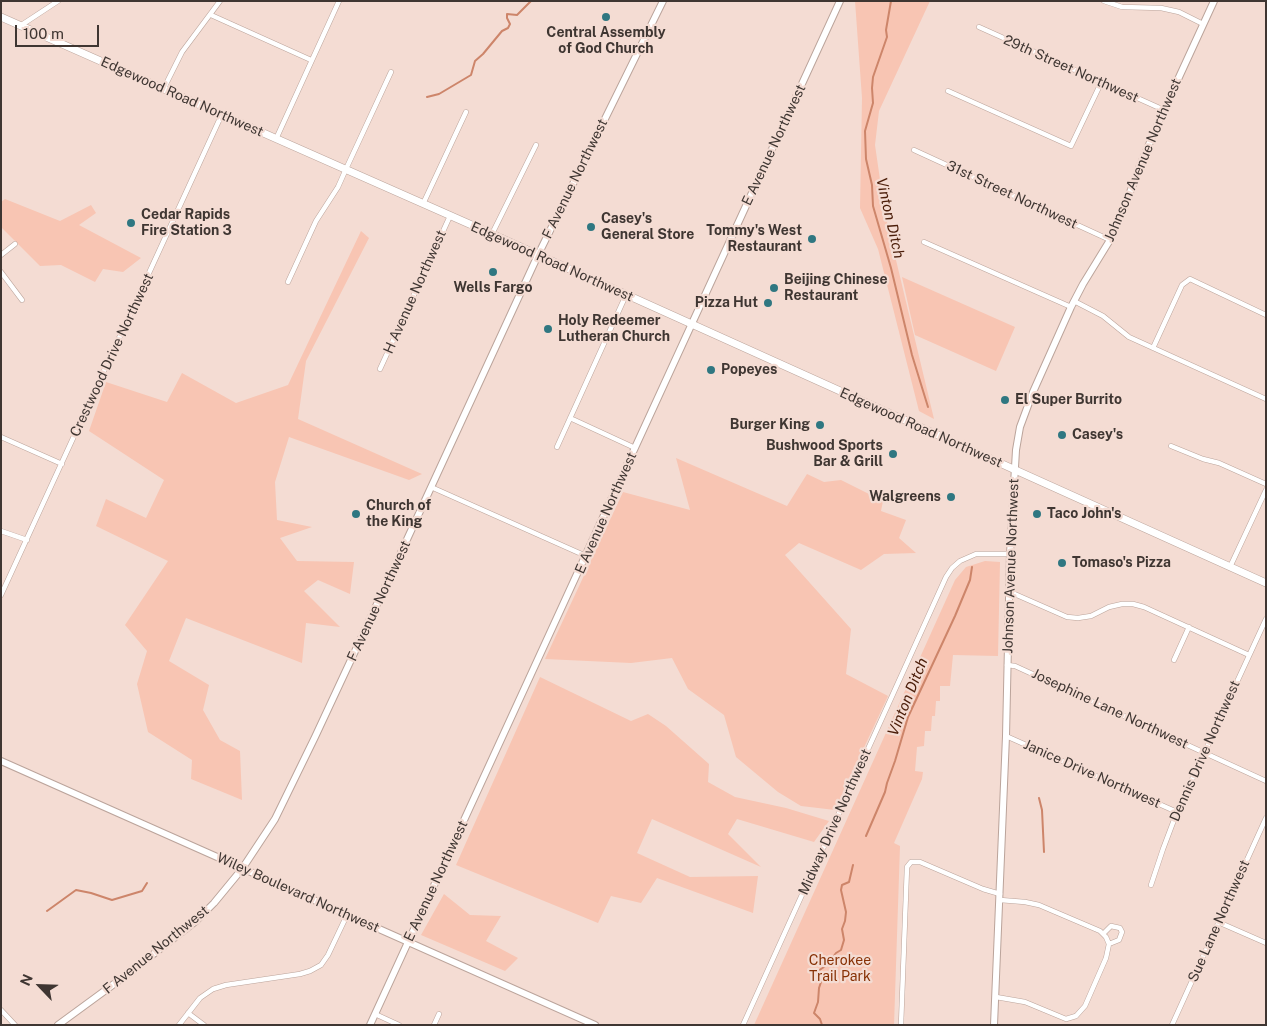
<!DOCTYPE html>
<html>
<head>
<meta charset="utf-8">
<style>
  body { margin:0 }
  #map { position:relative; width:1267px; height:1026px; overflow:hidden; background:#f4dcd3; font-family:"Public Sans",sans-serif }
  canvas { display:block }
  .frame { position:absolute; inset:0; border:2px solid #3f3632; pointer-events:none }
  .north { position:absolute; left:15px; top:961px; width:50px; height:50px; -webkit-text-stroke:4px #f4dcd3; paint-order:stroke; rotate:294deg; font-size:14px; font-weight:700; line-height:20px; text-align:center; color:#3f3632 }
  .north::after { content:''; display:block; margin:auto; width:18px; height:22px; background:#3f3632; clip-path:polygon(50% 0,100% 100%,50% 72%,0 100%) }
  .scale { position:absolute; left:15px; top:25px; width:84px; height:22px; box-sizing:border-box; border:2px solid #3f3632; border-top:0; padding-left:6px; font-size:15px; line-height:18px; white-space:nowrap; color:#3f3632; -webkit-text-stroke:4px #f4dcd3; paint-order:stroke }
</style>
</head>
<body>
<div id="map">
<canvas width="1267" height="1026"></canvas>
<div class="frame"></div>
<div class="north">N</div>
<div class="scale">100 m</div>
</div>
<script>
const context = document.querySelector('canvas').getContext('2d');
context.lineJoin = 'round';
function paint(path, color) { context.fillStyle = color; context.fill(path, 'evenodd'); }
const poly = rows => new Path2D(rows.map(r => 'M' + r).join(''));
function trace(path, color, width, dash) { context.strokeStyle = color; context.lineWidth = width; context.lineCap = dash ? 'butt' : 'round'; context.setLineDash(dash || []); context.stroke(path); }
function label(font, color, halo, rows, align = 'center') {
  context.font = font + ' "Public Sans",sans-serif'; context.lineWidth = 4.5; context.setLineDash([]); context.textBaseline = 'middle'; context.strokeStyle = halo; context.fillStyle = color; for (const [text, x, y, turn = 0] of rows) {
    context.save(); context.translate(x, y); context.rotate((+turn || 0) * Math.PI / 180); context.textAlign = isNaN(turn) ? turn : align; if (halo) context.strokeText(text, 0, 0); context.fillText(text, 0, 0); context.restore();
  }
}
paint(poly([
  [855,1,930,1,879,111,875,145,885,214,934,419,919,411,878,249,860,208,862,98],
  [5,199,60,221,91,205,96,213,79,225,141,258,123,272,103,269,95,282,61,265,40,266,1,227,1,202],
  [361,231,369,238,306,361,298,419,422,474,409,480,289,437,275,482,277,520,312,527,280,538,297,561,354,562,350,594,318,580,304,591,340,627,306,623,302,663,186,618,169,661,209,685,203,710,220,740,240,751,242,800,191,779,192,760,148,732,137,684,147,651,125,625,168,561,96,526,106,499,146,518,164,480,89,431,106,382,167,402,182,373,236,403,288,385],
  [902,277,1015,327,996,371,915,335],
  [676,458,787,506,807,474,824,482,841,480,883,501,881,511,906,520,899,538,916,553,884,554,861,570,799,543,785,555,851,629,846,674,888,696,835,810,801,806,778,792,736,757,724,715,688,689,672,658,631,663,545,659,623,492,690,510],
  [985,561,1000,562,998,656,953,655,950,686,940,686,940,701,936,701,935,716,932,716,931,731,925,731,924,746,917,747,915,771,923,772,922,779,894,843,900,846,894,1025,754,1025,955,580,966,567],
  [540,677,631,721,648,714,666,726,709,764,708,782,735,797,786,808,829,821,814,842,737,819,728,834,761,867,652,819,637,853,690,877,758,876,753,913,657,878,641,903,611,896,598,923,456,865],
  [444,894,470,915,501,916,486,941,518,958,505,971,421,935]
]), '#f8c5b3');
trace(poly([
  [891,1,886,30,887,37,873,77,872,88,873,103,865,131,866,159,872,185,873,206,891,268,912,355,928,407],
  [427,97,439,94,471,75,475,61,483,54,502,31,508,28,510,24,507,18,507,14,517,15,531,1],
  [1039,798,1042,810,1044,852],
  [866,836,885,792,887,783,895,761,908,717,955,616,970,580,972,567],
  [47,911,76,890,91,893,112,900,142,891,147,883],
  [822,1025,820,1019,814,1013,818,1002,819,988,821,982,818,971,827,965,836,953,841,950,844,940,842,929,845,921,846,912,841,890,842,885,849,882,853,865]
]), '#cd856a', 2);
const street = poly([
  [1104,1,1122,7,1161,8,1179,12,1203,24],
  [211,15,311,60],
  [20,26,58,1],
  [979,27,1164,110],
  [164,88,182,52,220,1],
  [948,91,1071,146,1101,83],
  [276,139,339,1],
  [914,150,1110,240],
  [423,204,466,112],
  [492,234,536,145],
  [924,242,1071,307],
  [1,255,15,244],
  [1,272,22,300],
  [288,282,316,221,338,187,346,169,391,72],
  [1074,301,1103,316,1129,337,1266,399],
  [1153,348,1182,285,1190,279,1266,315],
  [380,369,450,216],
  [570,418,635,448],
  [1,437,62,464],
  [1171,446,1203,459,1219,463,1266,484],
  [557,447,626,295],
  [431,487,586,556],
  [1,531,27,540],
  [1230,567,1266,490],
  [1010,592,1067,617,1078,618,1091,616,1109,607,1122,604,1133,604,1144,607,1249,655],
  [1,595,222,114],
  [1174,660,1189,627],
  [1007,665,1015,666,1266,781],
  [1006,736,1177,812],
  [1151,885,1163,849,1177,812,1266,619],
  [1000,900,1025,902,1039,905,1100,931,1106,937,1109,944,1119,940,1122,932,1120,928,1111,926,1103,934],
  [1218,922,1266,943],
  [996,997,1025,1002,1066,1019,1076,1016,1085,1006,1106,958,1109,944],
  [1,1010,15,1025],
  [188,1013,204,1025],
  [375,1014,399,1025],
  [179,1025,200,998,213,989,226,985,300,974,310,971,321,965,328,955,347,915],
  [434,1025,439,1014],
  [743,1025,946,577,952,568,960,561,976,554,1010,554],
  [901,1025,907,867,911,862,920,862,983,889,1000,894],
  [1172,1025,1266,818]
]);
const secondary = poly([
  [1,761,595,1025],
  [58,1025,129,973,196,921,214,903,242,869,275,819,315,737,398,559,538,255,663,1],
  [370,1025,840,1],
  [994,1025,1006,736,1010,554,1016,450,1020,427,1033,392,1071,307,1083,284,1110,240,1123,211,1141,163,1163,112,1214,1]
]);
const primary = poly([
  [1,17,492,234,1266,583]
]);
trace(street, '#bba49b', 5.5);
trace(secondary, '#bba49b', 8);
trace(primary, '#bba49b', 8);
trace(street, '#fff', 4.5);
trace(secondary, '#fff', 6);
trace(primary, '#fff', 7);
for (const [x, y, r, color] of [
  [606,17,5,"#2f7781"],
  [131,223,5,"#2f7781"],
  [591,227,5,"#2f7781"],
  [812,239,5,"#2f7781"],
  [493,272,5,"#2f7781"],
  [774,288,5,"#2f7781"],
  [768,303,5,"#2f7781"],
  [548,329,5,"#2f7781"],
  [711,370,5,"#2f7781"],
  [1005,400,5,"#2f7781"],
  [820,425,5,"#2f7781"],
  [1062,435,5,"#2f7781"],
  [893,454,5,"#2f7781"],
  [951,497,5,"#2f7781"],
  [356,514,5,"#2f7781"],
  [1037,514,5,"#2f7781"],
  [1062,563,5,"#2f7781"]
]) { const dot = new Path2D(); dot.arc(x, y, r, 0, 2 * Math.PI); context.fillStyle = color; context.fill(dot); trace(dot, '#f4dcd3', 2); }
label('bold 14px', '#3f3632', '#f4dcd3', [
  ["Central Assembly",606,33,"center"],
  ["of God Church",606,49,"center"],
  ["Cedar Rapids",141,215],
  ["Fire Station 3",141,231],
  ["Casey's",601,219],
  ["General Store",601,235],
  ["Tommy's West",802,231,"right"],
  ["Restaurant",802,247,"right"],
  ["Beijing Chinese",784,280],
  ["Restaurant",784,296],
  ["Wells Fargo",493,288,"center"],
  ["Pizza Hut",758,303,"right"],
  ["Holy Redeemer",558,321],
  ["Lutheran Church",558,337],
  ["Popeyes",721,370],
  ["El Super Burrito",1015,400],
  ["Burger King",810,425,"right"],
  ["Casey's",1072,435],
  ["Bushwood Sports",883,446,"right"],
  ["Bar & Grill",883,462,"right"],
  ["Walgreens",941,497,"right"],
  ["Church of",366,506],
  ["the King",366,522],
  ["Taco John's",1047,514],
  ["Tomaso's Pizza",1072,563]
], 'left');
label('14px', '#3f3632', '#f4dcd3', [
  ["29th Street Northwest",1071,69,24],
  ["Edgewood Road Northwest",182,97,24],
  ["E Avenue Northwest",774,145,-65],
  ["Johnson Avenue Northwest",1143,160,-67],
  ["F Avenue Northwest",575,179,-64],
  ["31st Street Northwest",1012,195,25],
  ["Edgewood Road Northwest",552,262,24],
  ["H Avenue Northwest",415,292,-66],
  ["Crestwood Drive Northwest",112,355,-65],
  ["Edgewood Road Northwest",921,428,24],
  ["E Avenue Northwest",606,513,-66],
  ["Johnson Avenue Northwest",1011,566,-88],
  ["F Avenue Northwest",379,601,-65],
  ["Josephine Lane Northwest",1110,709,25],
  ["Dennis Drive Northwest",1205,751,-66],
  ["Janice Drive Northwest",1092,774,24],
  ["Midway Drive Northwest",835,822,-66],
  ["E Avenue Northwest",436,881,-65],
  ["Wiley Boulevard Northwest",298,893,24],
  ["Sue Lane Northwest",1219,921,-66],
  ["F Avenue Northwest",156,950,-39]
]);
label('14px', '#873105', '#f4dcd3', [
  ["Cherokee",840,961],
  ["Trail Park",840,977]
]);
label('italic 15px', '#4b1d09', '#f4dcd3', [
  ["Vinton Ditch",890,218,77],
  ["Vinton Ditch",908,697,-68]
]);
</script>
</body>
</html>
